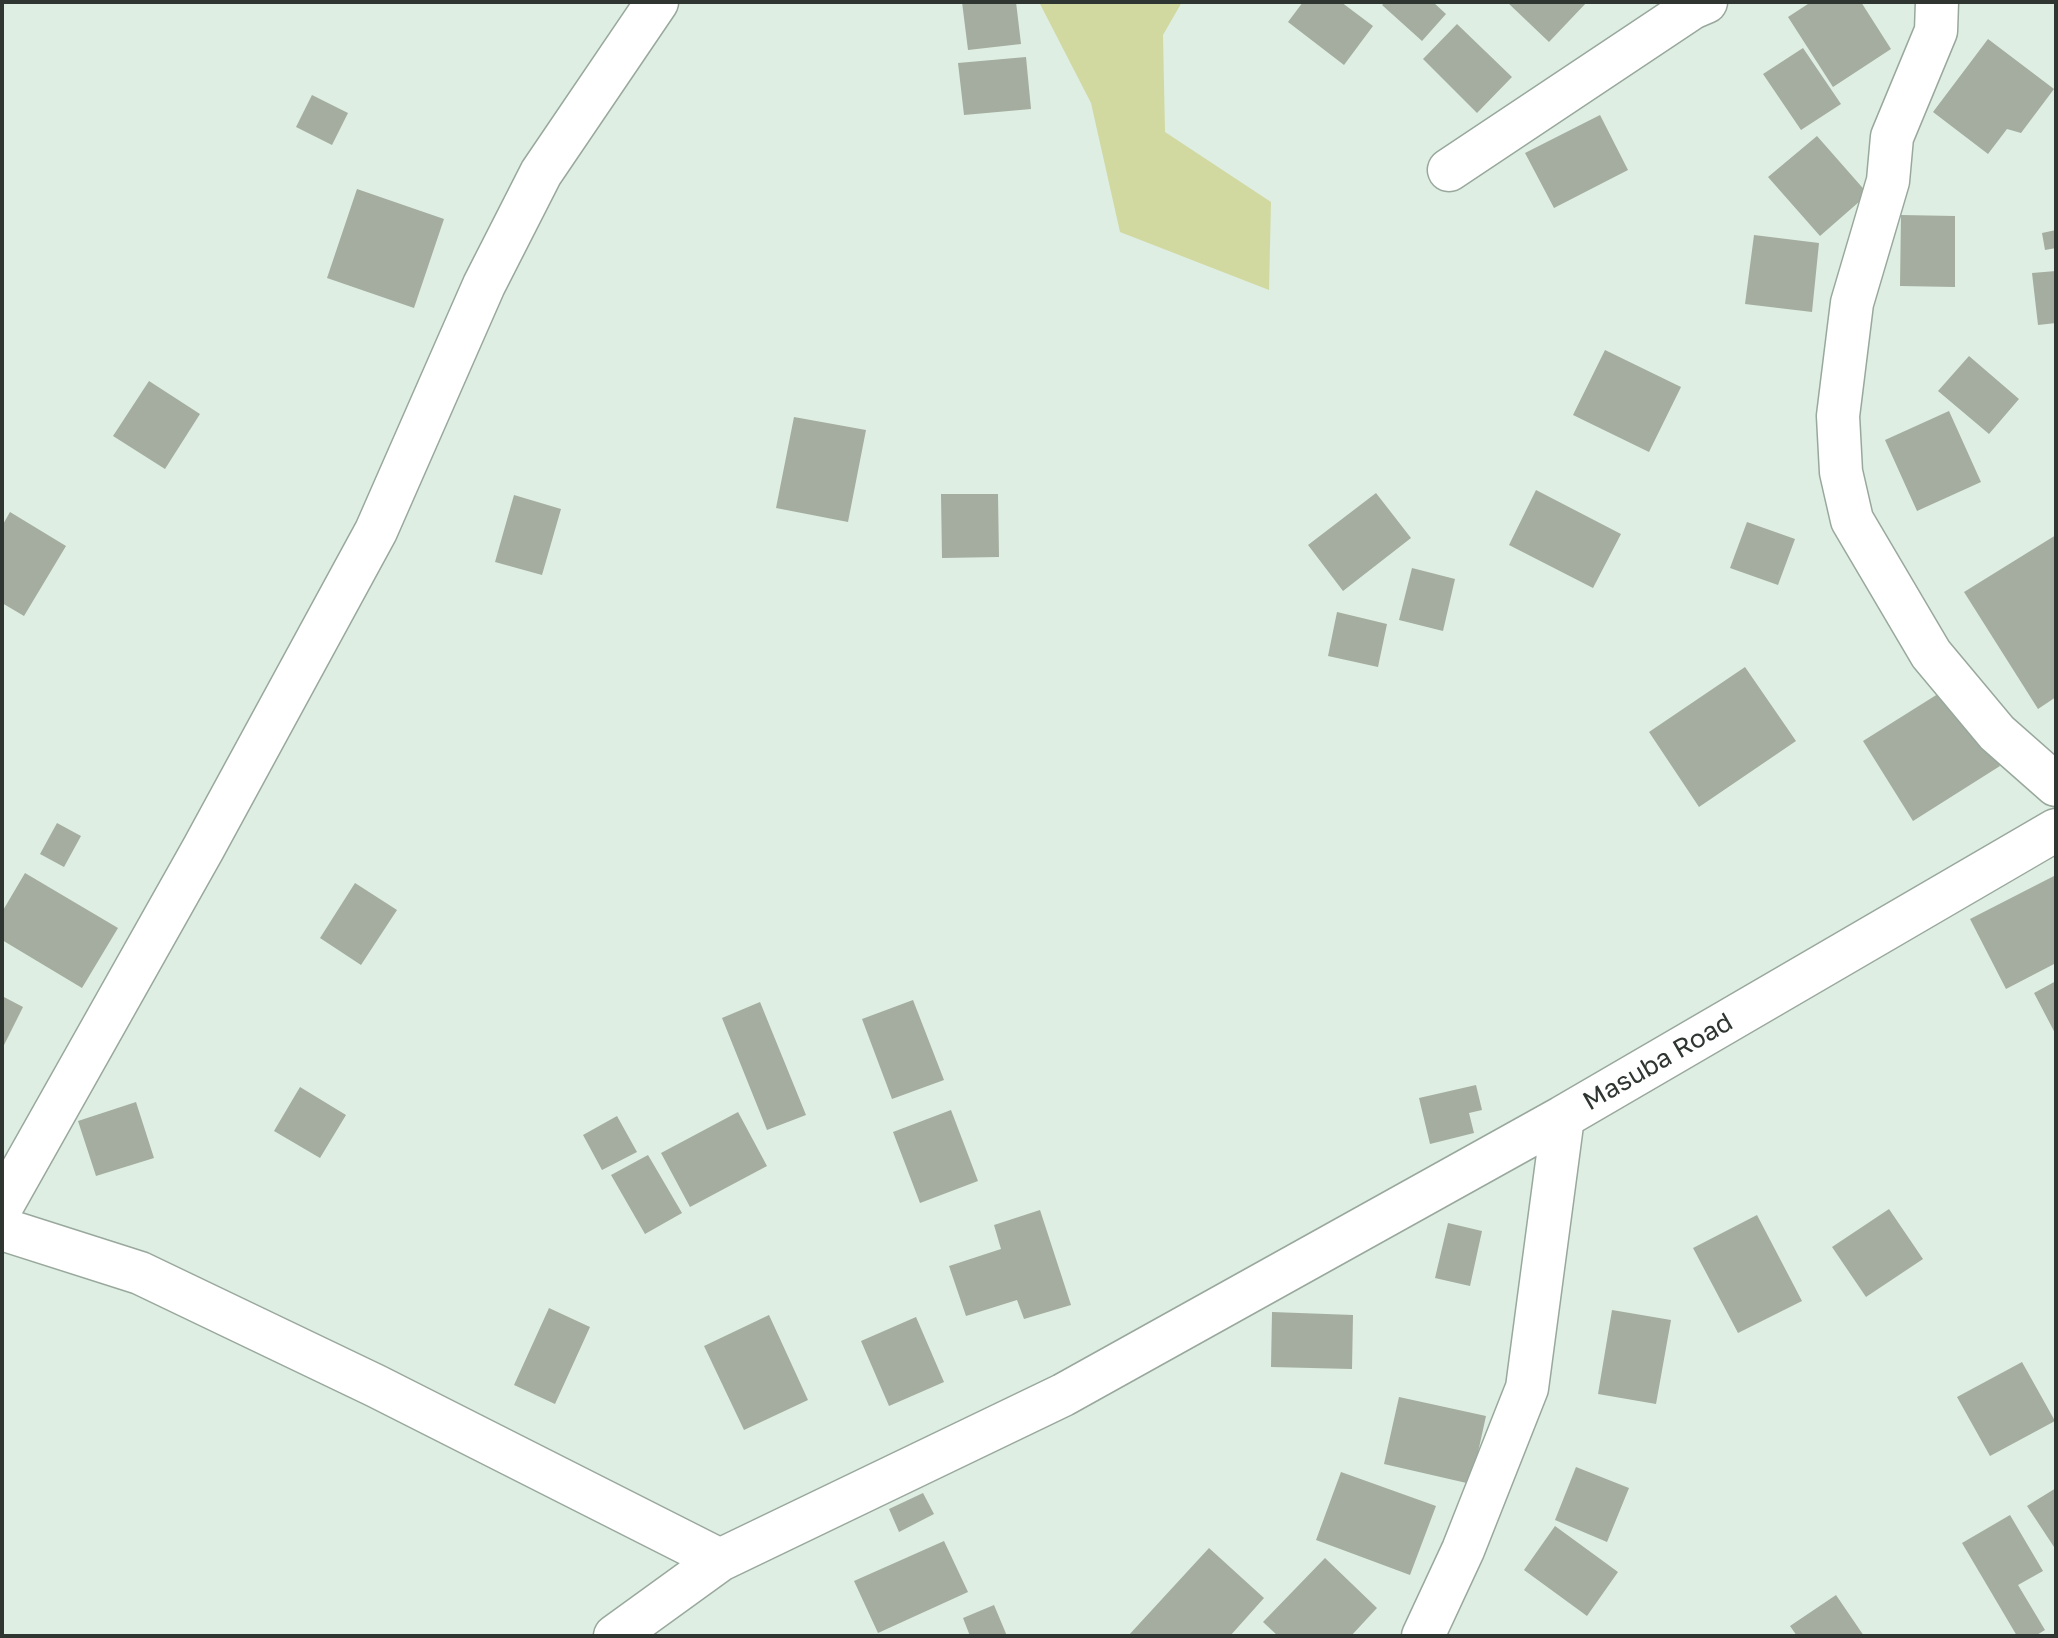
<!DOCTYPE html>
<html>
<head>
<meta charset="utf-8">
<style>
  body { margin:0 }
  #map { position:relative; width:2058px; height:1638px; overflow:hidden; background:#deeee2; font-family:"Golos Text",sans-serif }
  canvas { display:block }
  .frame { position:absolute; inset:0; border:4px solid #2f3531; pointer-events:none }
</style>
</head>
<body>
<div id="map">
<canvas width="2058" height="1638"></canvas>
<div class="frame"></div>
</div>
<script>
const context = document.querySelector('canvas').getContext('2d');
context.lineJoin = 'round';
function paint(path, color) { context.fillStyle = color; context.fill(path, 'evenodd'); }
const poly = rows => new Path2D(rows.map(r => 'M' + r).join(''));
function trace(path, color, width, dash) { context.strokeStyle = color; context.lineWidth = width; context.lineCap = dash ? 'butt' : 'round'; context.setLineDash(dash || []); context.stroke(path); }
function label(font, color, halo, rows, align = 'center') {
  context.font = font + ' "Golos Text",sans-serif'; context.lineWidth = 8; context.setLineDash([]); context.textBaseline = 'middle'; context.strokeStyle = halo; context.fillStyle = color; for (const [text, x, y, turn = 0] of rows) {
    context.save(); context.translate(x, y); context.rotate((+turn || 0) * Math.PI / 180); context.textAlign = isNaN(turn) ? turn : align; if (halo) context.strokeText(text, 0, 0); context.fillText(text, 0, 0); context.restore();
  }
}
paint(poly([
  [1039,2,1182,2,1163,35,1165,132,1271,202,1269,290,1120,232,1091,103]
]), '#d1d9a1');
paint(poly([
  [962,2,1016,2,1021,44,968,50],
  [1303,2,1341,2,1373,26,1344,65,1288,22],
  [1385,2,1433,2,1446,14,1422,41,1382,5],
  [1507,2,1587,2,1549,42],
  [1811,2,1861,2,1891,49,1833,87,1788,17],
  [1457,24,1512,77,1477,113,1423,59],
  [1988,39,2054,89,2021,133,2007,129,1988,154,1933,112],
  [1803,48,1841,104,1801,130,1763,74],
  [1026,57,1031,109,964,115,958,63],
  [312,95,348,113,332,145,296,127],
  [1600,115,1628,170,1554,208,1525,153],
  [1817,136,1868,194,1820,236,1768,177],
  [357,189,444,219,414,308,327,278],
  [1901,215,1955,216,1955,287,1900,286],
  [2056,230,2056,248,2045,250,2042,233],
  [1754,235,1819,243,1812,312,1745,304],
  [2056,271,2056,323,2038,325,2032,273],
  [1605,350,1681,387,1649,452,1573,415],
  [1969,356,2019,399,1989,434,1938,391],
  [149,381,200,414,165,469,113,436],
  [1949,411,1981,482,1917,511,1885,440],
  [794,417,866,430,848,522,776,508],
  [1536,490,1621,534,1593,588,1509,545],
  [1376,493,1411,538,1343,591,1308,545],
  [941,494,998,494,999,557,942,558],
  [514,495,561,509,542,575,495,562],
  [10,512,66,546,24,616,2,603,2,526],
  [1747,522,1795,539,1778,585,1730,568],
  [2056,535,2056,648,2054,649,2056,697,2038,709,1964,592],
  [1412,568,1455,579,1443,631,1399,620],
  [1337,612,1387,624,1378,667,1328,656],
  [1745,667,1796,741,1699,807,1649,732],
  [1949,687,2000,766,1913,821,1863,741],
  [57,823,81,836,64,867,40,854],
  [25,873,118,928,82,988,2,940,2,912],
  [2054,876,2056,963,2006,989,1970,919],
  [355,883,397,910,361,965,320,938],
  [2056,981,2056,1035,2034,993],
  [2,996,23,1007,2,1049],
  [913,1000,944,1080,892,1099,862,1019],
  [760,1002,806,1115,767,1130,722,1018],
  [1476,1085,1482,1110,1469,1113,1474,1133,1430,1144,1419,1098],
  [300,1087,346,1115,320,1158,274,1131],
  [136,1102,154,1158,96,1176,78,1121],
  [951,1110,978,1181,920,1203,893,1132],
  [738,1112,767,1166,690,1207,661,1153],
  [617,1116,637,1152,602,1170,583,1135],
  [648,1155,682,1213,645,1234,611,1175],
  [1889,1209,1923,1259,1866,1297,1832,1247],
  [1040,1210,1071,1305,1024,1319,1017,1300,966,1316,949,1266,1001,1249,994,1225],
  [1757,1215,1802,1301,1738,1333,1693,1248],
  [1448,1223,1482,1231,1470,1286,1435,1278],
  [549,1308,590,1327,555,1404,514,1385],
  [1612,1310,1671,1320,1656,1404,1598,1394],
  [1272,1312,1353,1315,1352,1369,1271,1367],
  [769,1315,808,1400,744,1430,704,1346],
  [916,1317,944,1382,889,1406,861,1341],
  [2022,1362,2055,1421,1990,1456,1957,1397],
  [1399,1397,1486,1416,1471,1484,1384,1464],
  [1576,1467,1629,1488,1607,1542,1555,1520],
  [1341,1472,1436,1506,1410,1575,1316,1540],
  [2056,1488,2056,1550,2027,1506],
  [923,1493,934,1514,899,1532,889,1509],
  [2010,1515,2043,1571,2018,1585,2045,1630,2035,1636,2017,1636,1962,1543],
  [1555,1526,1618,1572,1587,1616,1524,1570],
  [944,1541,968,1592,878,1633,854,1581],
  [1209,1548,1264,1598,1230,1636,1128,1636],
  [1325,1558,1377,1608,1351,1636,1278,1636,1263,1622],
  [1836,1595,1864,1636,1797,1636,1790,1626],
  [994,1605,1007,1636,970,1636,963,1618]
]), '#a4ad9f');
const minor = poly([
  [1937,2,1936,31,1892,137,1888,181,1852,303,1838,416,1841,472,1852,520,1931,654,1997,733,2056,785],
  [1449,170,1692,8,1706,2],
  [2,1206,203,849,376,531,484,285,541,173,657,2],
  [2,1229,140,1273,376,1386,720,1560],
  [615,1636,720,1560,1063,1395,1563,1117],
  [1423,1636,1463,1550,1527,1388,1563,1117,2056,830]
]);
trace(minor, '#99a89d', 45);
trace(minor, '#fff', 42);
label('26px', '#2f3531', '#fff', [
  ["Masuba Road",1658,1062,-30]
]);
</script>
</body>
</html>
